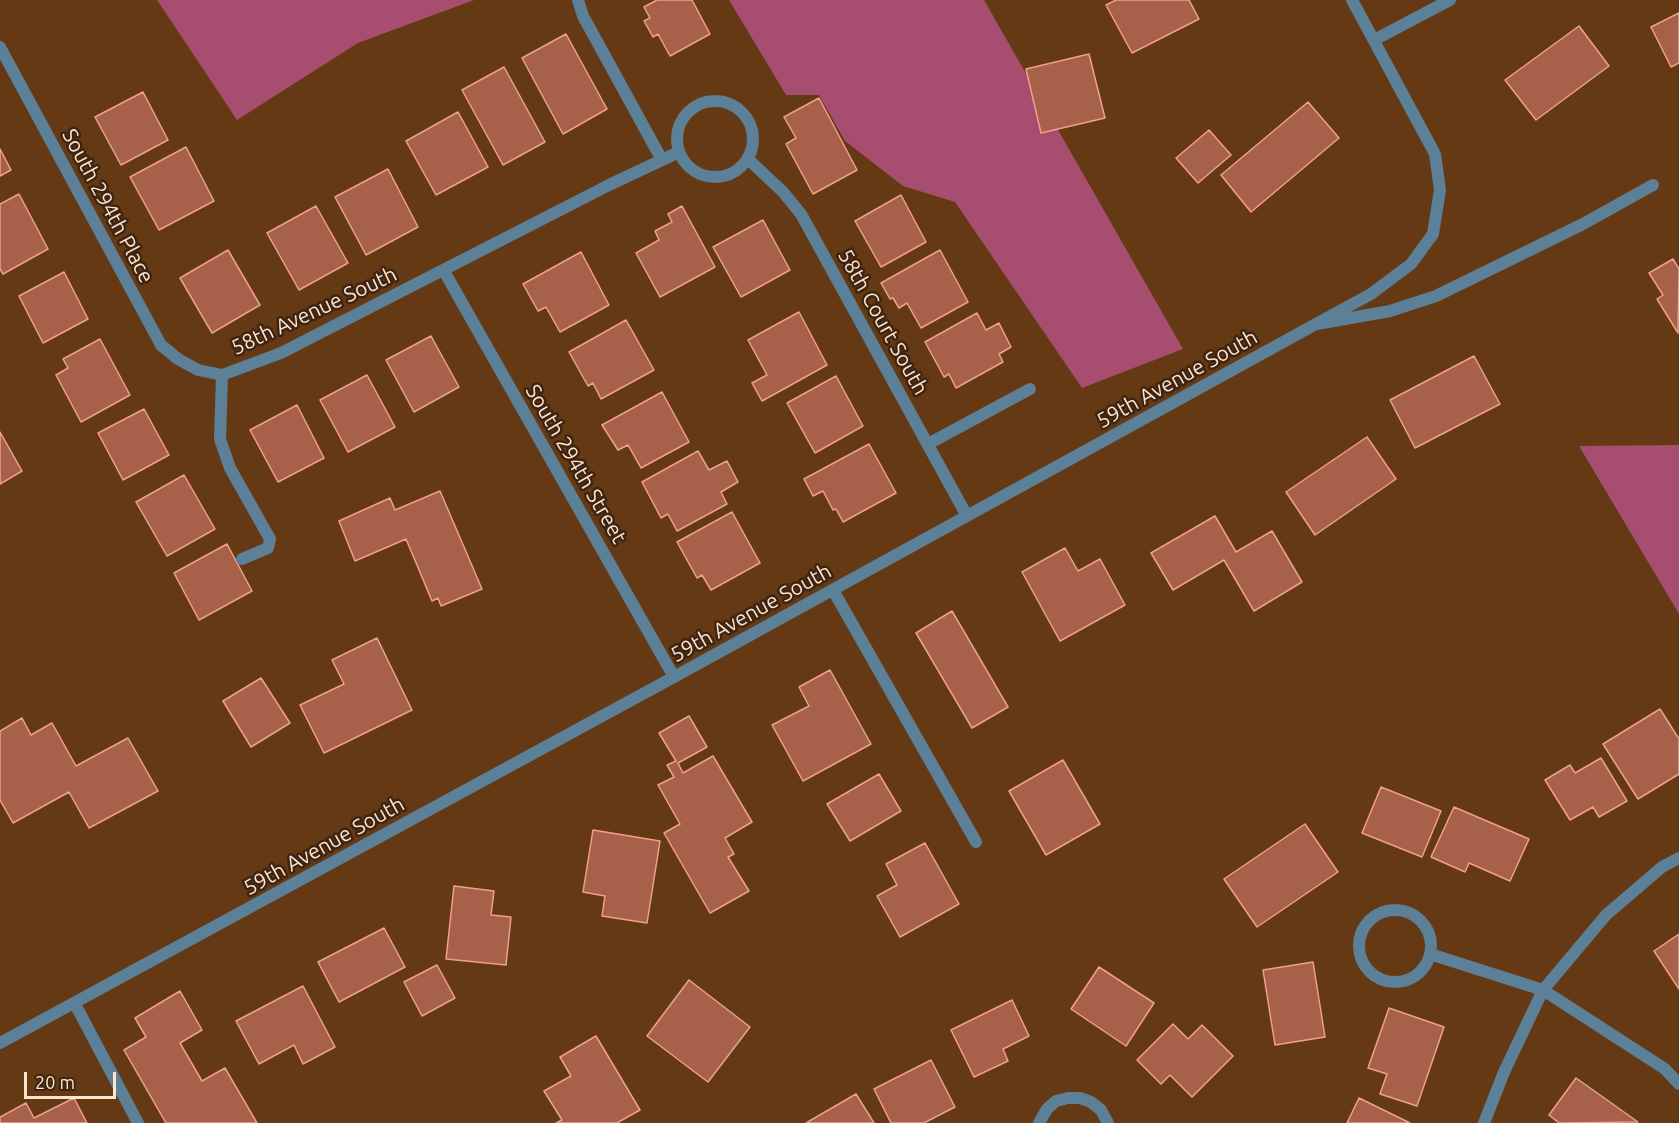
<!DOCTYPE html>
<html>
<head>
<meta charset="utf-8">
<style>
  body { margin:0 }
  #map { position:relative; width:1679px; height:1123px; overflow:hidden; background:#653913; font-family:Ubuntu,sans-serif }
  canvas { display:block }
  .scale { position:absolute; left:24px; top:1072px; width:92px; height:27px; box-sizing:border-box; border:3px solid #ffe4d0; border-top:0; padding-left:8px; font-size:18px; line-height:21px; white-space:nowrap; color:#ffe4d0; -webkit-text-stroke:4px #3e2511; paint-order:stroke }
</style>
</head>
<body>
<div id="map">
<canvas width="1679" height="1123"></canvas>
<div class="scale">20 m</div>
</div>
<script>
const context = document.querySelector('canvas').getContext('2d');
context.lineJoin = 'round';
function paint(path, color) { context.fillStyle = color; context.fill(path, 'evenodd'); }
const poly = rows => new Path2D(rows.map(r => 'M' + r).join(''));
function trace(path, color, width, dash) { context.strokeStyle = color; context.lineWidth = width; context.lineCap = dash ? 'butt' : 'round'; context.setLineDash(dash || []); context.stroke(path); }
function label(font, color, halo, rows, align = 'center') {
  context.font = font + ' Ubuntu,sans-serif'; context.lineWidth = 5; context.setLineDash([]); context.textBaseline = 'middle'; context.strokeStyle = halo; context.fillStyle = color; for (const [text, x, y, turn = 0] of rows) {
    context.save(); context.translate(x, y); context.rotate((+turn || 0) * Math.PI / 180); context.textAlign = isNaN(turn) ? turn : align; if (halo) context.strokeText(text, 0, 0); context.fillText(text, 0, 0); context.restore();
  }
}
paint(poly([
  [157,0,474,0,358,43,237,120],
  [729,0,984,0,1183,349,1082,388,955,202,903,186,845,141,819,95,786,95],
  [1679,445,1679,614,1579,446]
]), '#a74d6f');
const building = poly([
  [657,0,692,0,710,34,670,56,658,34,653,37,644,21,650,18,644,7,657,0],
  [1116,0,1189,0,1199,19,1132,53,1106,5,1116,0],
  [1679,13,1679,63,1671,67,1651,27,1679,13],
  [1579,26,1609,66,1536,120,1505,80,1579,26],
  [566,34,607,109,563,134,522,58,566,34],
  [1089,54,1105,118,1041,133,1026,69,1089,54],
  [504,67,545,142,503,165,462,90,504,67],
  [143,92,168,140,121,165,95,117,143,92],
  [819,98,857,170,813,194,786,144,796,138,784,117,819,98],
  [1308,102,1339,138,1251,212,1221,175,1308,102],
  [458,112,488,167,436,195,406,141,458,112],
  [1209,130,1231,155,1198,183,1176,158,1209,130],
  [186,147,214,201,159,230,130,177,186,147],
  [0,149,11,170,0,176,0,149],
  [388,169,418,227,366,255,335,197,388,169],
  [19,194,48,249,3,274,0,269,0,204,19,194],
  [901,195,926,242,881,267,855,221,901,195],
  [316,206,348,263,299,290,267,233,316,206],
  [682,206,715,267,660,297,636,253,659,240,655,231,672,222,668,214,682,206],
  [763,220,790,270,741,297,713,247,763,220],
  [228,250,260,305,212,333,180,278,228,250],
  [940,250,968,302,921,328,907,303,899,308,893,298,890,299,881,283,940,250],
  [581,252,609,305,560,332,546,307,538,311,523,284,581,252],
  [1673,259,1679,269,1678,333,1657,299,1663,295,1649,273,1673,259],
  [64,272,88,319,43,343,19,296,64,272],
  [799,312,827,365,762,401,752,383,767,375,748,340,799,312],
  [977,313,986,330,999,323,1011,347,999,354,1003,362,956,388,949,374,944,377,925,342,977,313],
  [626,320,654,370,601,399,593,383,588,386,569,352,626,320],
  [431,336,459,387,414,412,386,360,431,336],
  [100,339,130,395,81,422,56,375,68,368,63,359,100,339],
  [1474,356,1500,404,1415,448,1390,400,1474,356],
  [367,375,395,427,348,452,320,400,367,375],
  [836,376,863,426,815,453,787,403,836,376],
  [662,392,689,442,641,468,628,445,618,450,602,425,662,392],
  [297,405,324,458,278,482,250,430,297,405],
  [144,409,169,455,123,480,98,433,144,409],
  [0,432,22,471,0,484,0,432],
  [1367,437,1396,479,1315,535,1286,492,1367,437],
  [869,444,896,493,843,522,836,509,833,510,823,491,813,496,804,479,869,444],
  [698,451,709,470,727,461,738,482,721,492,727,504,677,531,668,514,661,518,642,482,698,451],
  [184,475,215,529,167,556,136,502,184,475],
  [440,491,482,589,441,606,438,598,432,601,406,539,355,561,339,521,390,498,395,510,440,491],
  [732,512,760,563,711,590,702,575,697,578,677,542,732,512],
  [1215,516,1236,552,1272,531,1302,582,1254,611,1224,560,1173,590,1151,553,1215,516],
  [227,544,252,591,199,620,174,573,227,544],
  [1065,548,1078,571,1100,559,1125,605,1060,641,1022,572,1065,548],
  [952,611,1008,707,972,728,916,633,952,611],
  [377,638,412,710,324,753,300,705,344,684,332,660,377,638],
  [830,670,871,744,803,781,772,725,809,706,799,687,830,670],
  [261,678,290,723,251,747,223,701,261,678],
  [1660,709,1679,739,1679,774,1638,799,1603,744,1660,709],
  [689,716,707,747,678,763,683,773,713,756,752,822,725,838,734,854,728,857,749,891,710,913,664,833,680,824,658,785,674,777,667,765,676,761,659,733,689,716],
  [22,718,31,735,52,723,76,766,128,738,158,791,89,828,69,792,13,823,0,800,0,731,22,718],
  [1601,758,1627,801,1599,817,1593,807,1570,820,1545,780,1570,765,1575,773,1601,758],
  [1063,760,1100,824,1046,855,1009,791,1063,760],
  [879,774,901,811,850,841,827,804,879,774],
  [1381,787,1441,811,1422,857,1362,833,1381,787],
  [1454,807,1529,839,1510,881,1469,863,1465,872,1431,857,1454,807],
  [1305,824,1338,872,1257,927,1224,879,1305,824],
  [593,830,660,841,647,923,602,916,605,896,583,892,593,830],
  [925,843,959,904,900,937,877,896,897,885,886,864,925,843],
  [454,886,494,891,491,915,511,917,506,965,446,959,454,886],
  [384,928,405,967,339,1002,318,962,384,928],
  [1679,934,1679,989,1654,951,1679,934],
  [1313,962,1325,1037,1275,1045,1263,970,1313,962],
  [437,965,455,998,422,1016,404,982,437,965],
  [1099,967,1154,1003,1126,1046,1071,1009,1099,967],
  [689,980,750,1027,708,1082,647,1036,689,980],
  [303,986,335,1047,303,1064,294,1045,259,1064,236,1021,303,986],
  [180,991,202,1030,180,1043,202,1081,225,1068,257,1123,166,1123,124,1050,146,1037,135,1018,180,991],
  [1012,1000,1029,1036,1003,1049,1008,1061,974,1077,951,1030,1012,1000],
  [1389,1008,1444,1027,1417,1106,1380,1094,1387,1074,1368,1068,1389,1008],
  [1173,1024,1188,1039,1202,1025,1233,1056,1192,1097,1170,1075,1161,1084,1137,1060,1173,1024],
  [596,1036,640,1110,617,1123,556,1123,562,1120,544,1091,571,1076,560,1057,596,1036],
  [931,1060,955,1107,924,1123,891,1123,874,1089,931,1060],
  [1576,1078,1638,1122,1559,1123,1549,1115,1576,1078],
  [856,1094,874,1123,806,1123,856,1094],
  [74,1098,87,1123,0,1123,0,1117,26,1103,34,1118,74,1098],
  [1359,1098,1410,1123,1347,1123,1359,1098]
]);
paint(building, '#a76049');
trace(building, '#efa189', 1.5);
trace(poly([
  [1317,324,1390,311,1436,296,1583,224,1653,185],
  [222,375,220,439,230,468,270,539,268,548,242,559],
  [928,444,1030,389]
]), '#5b8098', 12);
trace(poly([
  [578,0,583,16,662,160],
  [1374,40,1450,0],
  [0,47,161,345,178,359,198,370,222,375,281,353,609,185,679,152],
  '677 139a38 38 0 1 1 76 0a38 38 0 1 1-76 0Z',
  [748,159,783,192,801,214,967,516],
  [444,271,674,677],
  [833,590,976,842],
  '1359 946a36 36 0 1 1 72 0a36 36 0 1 1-72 0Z',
  [1430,954,1543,990,1665,1069,1679,1084],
  [75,1004,138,1123],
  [0,1043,674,677,1316,324,1371,294,1411,264,1433,234,1440,190,1435,154,1352,0],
  [1039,1123,1047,1109,1056,1101,1068,1098,1080,1098,1091,1102,1101,1110,1108,1123],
  [1484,1123,1504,1072,1543,990,1606,915,1662,867,1679,858]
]), '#5b8098', 12);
label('21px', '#ffe4d0', '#3e2511', [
  ["South 294th Place",108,206,62],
  ["58th Avenue South",314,311,-25],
  ["58th Court South",883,322,61],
  ["59th Avenue South",1177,379,-29],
  ["South 294th Street",576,464,60],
  ["59th Avenue South",751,613,-29],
  ["59th Avenue South",324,846,-29]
]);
</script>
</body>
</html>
